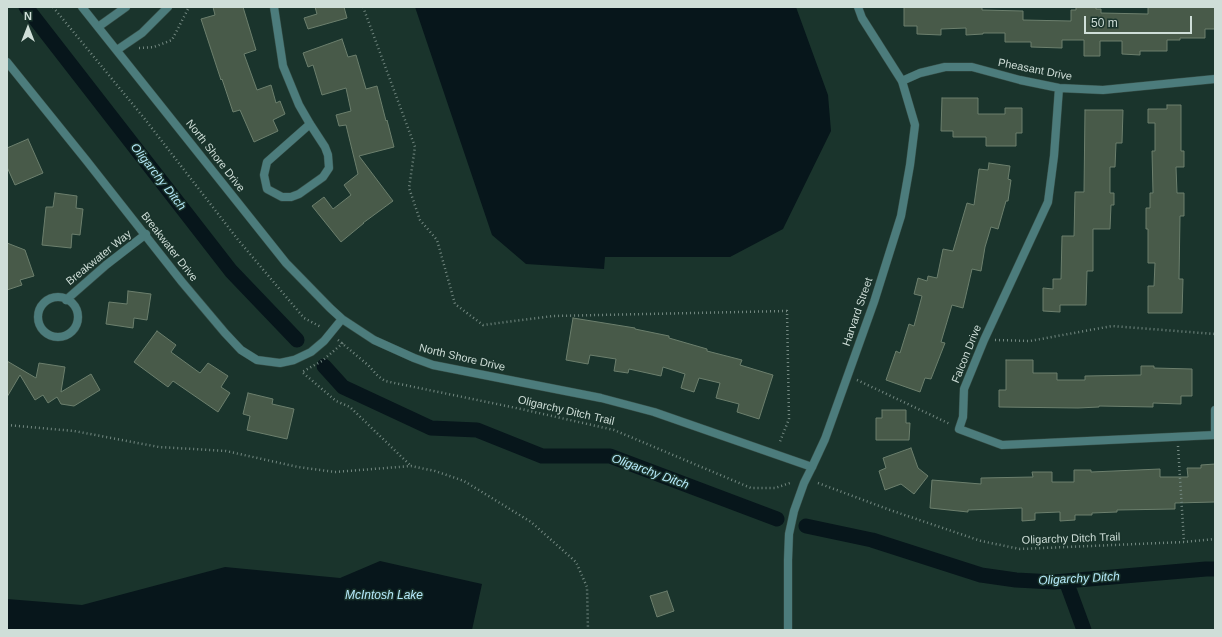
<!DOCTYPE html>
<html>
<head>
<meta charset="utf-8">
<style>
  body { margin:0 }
  #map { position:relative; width:1222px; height:637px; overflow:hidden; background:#1a342c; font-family:Arial,sans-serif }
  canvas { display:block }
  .frame { position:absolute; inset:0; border:8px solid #cfded8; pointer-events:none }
  .north { position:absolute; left:8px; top:8px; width:40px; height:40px; -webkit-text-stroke:3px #1a342c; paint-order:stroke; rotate:0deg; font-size:11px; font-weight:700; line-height:16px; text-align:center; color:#cfded8 }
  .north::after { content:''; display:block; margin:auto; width:14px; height:18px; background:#cfded8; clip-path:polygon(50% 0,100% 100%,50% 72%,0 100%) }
  .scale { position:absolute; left:1084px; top:16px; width:108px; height:18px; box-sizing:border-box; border:2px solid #cfded8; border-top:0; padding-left:5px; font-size:12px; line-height:14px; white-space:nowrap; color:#cfded8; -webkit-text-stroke:3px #1a342c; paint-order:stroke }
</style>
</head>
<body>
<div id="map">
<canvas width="1222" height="637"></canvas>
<div class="frame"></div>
<div class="north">N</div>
<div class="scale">50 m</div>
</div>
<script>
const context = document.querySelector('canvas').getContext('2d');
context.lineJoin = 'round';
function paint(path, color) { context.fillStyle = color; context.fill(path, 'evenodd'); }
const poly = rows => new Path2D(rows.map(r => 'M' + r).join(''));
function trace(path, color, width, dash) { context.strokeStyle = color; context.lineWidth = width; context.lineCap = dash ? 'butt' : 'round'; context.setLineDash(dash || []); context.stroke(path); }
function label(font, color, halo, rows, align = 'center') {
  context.font = font + ' Arial,sans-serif'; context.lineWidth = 3; context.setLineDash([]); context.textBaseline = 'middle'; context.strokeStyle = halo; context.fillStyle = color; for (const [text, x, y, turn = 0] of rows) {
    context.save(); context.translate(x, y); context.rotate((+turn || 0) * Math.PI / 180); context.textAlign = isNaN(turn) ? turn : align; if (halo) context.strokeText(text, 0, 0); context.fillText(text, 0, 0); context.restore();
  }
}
paint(poly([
  [415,7,796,7,828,95,831,131,783,229,730,257,605,257,604,269,526,264,492,235],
  [380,561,482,584,472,630,7,630,7,599,82,605,225,567,340,578]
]), '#07161b');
trace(poly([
  [26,7,231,271,297,340],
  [324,366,343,387,431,428,477,430,542,456,610,456,777,519],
  [806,526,872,540,981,575,1016,580,1054,582,1206,569,1215,569],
  [1066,581,1084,630]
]), '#07161b', 15);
const building = poly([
  [213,7,243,7,256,50,244,54,257,90,271,85,276,103,280,101,285,114,273,120,278,131,254,142,240,110,233,112,222,79,221,80,201,19,215,15,213,7],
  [315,7,344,7,347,18,308,29,304,18,317,14,315,7],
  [904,7,982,7,982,10,1023,11,1023,20,1071,21,1071,10,1076,10,1076,7,1096,7,1096,9,1101,9,1101,13,1148,14,1148,7,1215,7,1215,29,1205,29,1205,38,1180,38,1180,40,1167,40,1167,51,1140,51,1140,55,1122,54,1122,41,1100,41,1100,56,1084,56,1084,40,1062,40,1062,48,1031,47,1031,42,1005,42,1005,33,983,33,983,34,966,35,966,28,941,29,941,35,917,34,917,26,904,26,904,7],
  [342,39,348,57,356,55,366,89,377,86,386,121,387,120,394,147,359,156,393,201,363,223,364,223,341,242,312,206,324,197,333,209,351,195,344,185,358,174,346,125,339,126,336,115,351,111,346,88,322,95,313,65,308,67,303,53,342,39],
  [942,98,978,98,978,114,1005,114,1005,108,1022,108,1022,133,1016,133,1016,146,986,146,986,137,953,137,953,131,941,131,942,98],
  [1167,105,1181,105,1181,151,1184,151,1184,167,1176,167,1177,193,1184,193,1184,216,1180,216,1179,279,1183,279,1182,313,1148,313,1148,286,1154,286,1155,263,1148,263,1148,229,1146,229,1146,208,1150,208,1150,193,1153,193,1152,151,1155,151,1155,123,1148,123,1148,109,1167,109,1167,105],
  [1085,110,1123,110,1122,143,1116,143,1115,167,1110,167,1110,193,1114,193,1114,205,1111,205,1110,229,1093,229,1093,271,1087,271,1086,305,1060,305,1060,312,1043,311,1043,288,1053,289,1053,279,1061,279,1062,236,1074,236,1075,192,1084,192,1085,110],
  [28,139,43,173,15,185,7,167,7,148,28,139],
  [989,163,1010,166,1008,179,1011,180,1008,201,1006,201,998,229,991,227,985,247,981,271,972,269,963,308,952,305,941,342,945,343,931,379,925,378,920,392,886,380,896,351,900,353,909,324,914,326,922,296,914,294,918,278,927,281,928,276,937,278,943,249,953,251,967,203,974,205,979,169,988,170,989,163],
  [55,193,77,196,76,208,83,209,80,235,72,234,71,248,42,245,46,207,53,207,55,193],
  [7,243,25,250,34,276,20,280,22,285,7,290,7,243],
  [128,291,151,294,147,320,134,318,133,328,106,324,109,302,127,304,128,291],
  [573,318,635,328,635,329,669,336,669,338,707,349,707,351,742,360,740,365,773,375,759,419,737,412,739,404,716,398,720,383,699,378,694,392,681,388,685,374,663,367,661,376,629,369,628,373,614,371,616,359,590,355,588,364,566,360,573,318],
  [157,331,176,345,171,352,200,373,208,363,228,376,221,387,230,393,218,412,173,381,168,387,134,362,157,331],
  [1006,360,1033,360,1033,373,1057,373,1057,380,1085,380,1085,376,1141,375,1141,366,1154,366,1154,368,1192,369,1192,396,1181,396,1181,404,1153,403,1153,407,1099,406,1099,407,1078,408,999,407,999,390,1006,390,1006,360],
  [7,361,36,378,39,363,65,367,61,392,91,374,100,390,74,406,61,404,57,397,48,403,43,395,35,400,20,375,7,397,7,361],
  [248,393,273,399,272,404,294,409,287,439,247,430,250,416,243,414,248,393],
  [882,410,906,410,906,423,910,423,909,440,876,440,876,418,882,418,882,410],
  [911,448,918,468,928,476,914,494,901,484,885,490,879,471,886,468,883,458,911,448],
  [1215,464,1215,502,1175,503,1175,509,1117,510,1117,512,1092,513,1092,515,1075,515,1075,520,1060,521,1060,512,1035,513,1035,520,1022,521,1022,508,968,510,968,512,930,508,932,480,981,484,981,478,1033,477,1032,472,1052,472,1052,482,1074,482,1074,470,1091,470,1091,472,1160,469,1160,477,1188,477,1187,468,1201,468,1201,465,1215,464],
  [667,591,674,611,657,617,650,596,667,591]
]);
paint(building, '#485a49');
trace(building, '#6c7f6d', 1);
const minor = poly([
  [82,7,286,263,330,308,342,319,374,340,414,358,433,365,601,398,654,412,812,467],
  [274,7,283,66,299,105,310,124,325,147,328,155,329,168,323,177,299,194,291,197,282,197,267,189,264,175,267,162,310,124],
  [98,27,126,7],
  [117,50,142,33,168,7],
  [7,62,86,160,182,282,225,333,241,350,257,360,280,363,294,360,311,352,324,341,342,319],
  [902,81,920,73,945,67,972,67,1020,80,1059,88,1103,90,1215,79],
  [1059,88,1054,156,1048,202,984,340,964,389,963,417,959,429,1002,445,1215,435],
  '38 317a20 20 0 1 1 40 0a20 20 0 1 1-40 0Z',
  [66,300,106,265,146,234],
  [1215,435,1215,410]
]);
const tertiary = poly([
  [788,630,788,560,789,534,794,511,804,483,812,467,825,439,874,302,901,216,910,165,915,125,902,81,862,18,858,7]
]);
trace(minor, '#374f48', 9);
trace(tertiary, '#374f48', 9);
trace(poly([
  [53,7,144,118,239,241,304,318,321,327],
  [363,7,415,147,409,188,420,220,437,240,455,304,483,325,553,316,787,311,789,419,779,444],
  [139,48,154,47,172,40,189,7],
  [338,340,368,365,378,376,385,381,521,409,614,430,751,488,775,488,790,483],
  [995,340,1030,341,1112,326,1215,334],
  [343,343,322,361,302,372,336,401,350,407,411,466],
  [857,380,950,424],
  [7,425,74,431,159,447,226,451,298,467,335,472,411,466,435,471,464,481,531,522,576,562,587,587,588,630],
  [1178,446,1184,542],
  [818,483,890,510,981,541,1020,549,1184,542,1215,539]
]), '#738881', 2.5, [1, 3]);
trace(minor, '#4c7c7c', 8);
trace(tertiary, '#4c7c7c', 8);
label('11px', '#cfded8', '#1a342c', [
  ["Pheasant Drive",1035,70,11],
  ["North Shore Drive",215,156,52],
  ["Breakwater Drive",169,247,52],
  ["Breakwater Way",99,258,-39],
  ["Harvard Street",858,312,-71],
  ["Falcon Drive",967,354,-68],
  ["North Shore Drive",462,358,13],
  ["Oligarchy Ditch Trail",566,411,13],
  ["Oligarchy Ditch Trail",1071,539,-2]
]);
label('italic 12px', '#b6eafb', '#1a342c', [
  ["Oligarchy Ditch",158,177,52],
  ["Oligarchy Ditch",650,472,20],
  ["Oligarchy Ditch",1079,579,-3],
  ["McIntosh Lake",384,596]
]);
</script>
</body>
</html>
